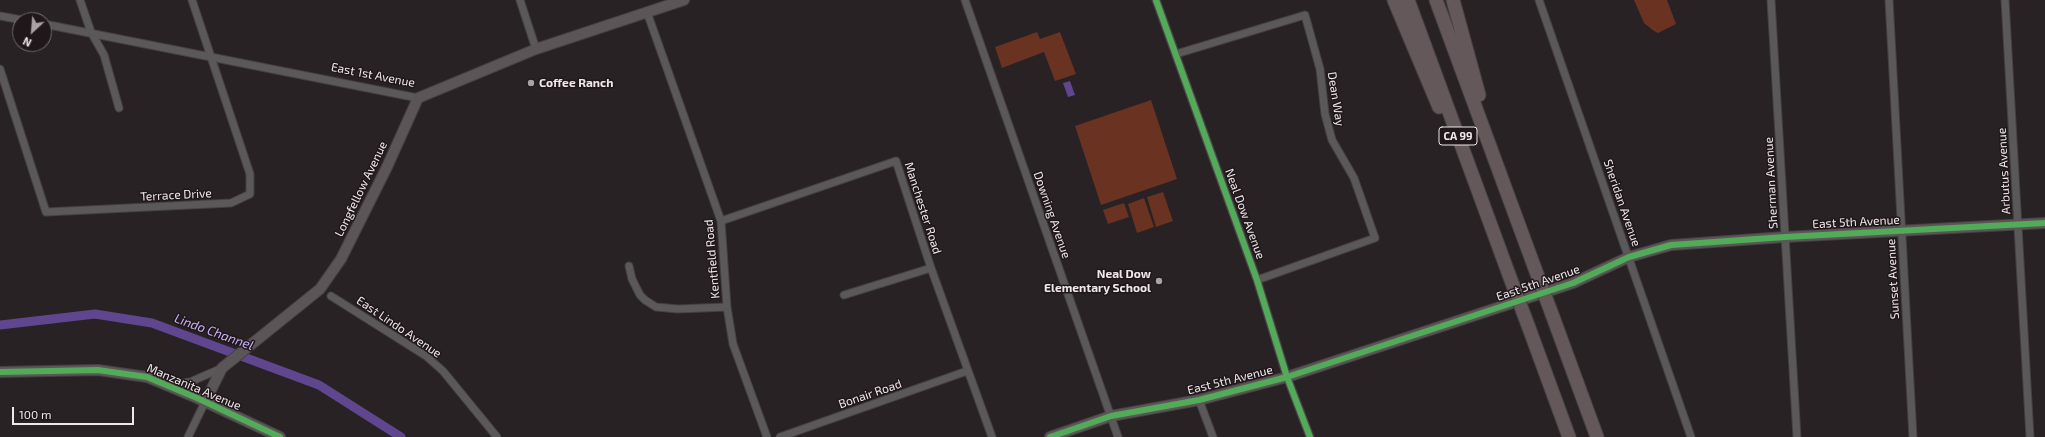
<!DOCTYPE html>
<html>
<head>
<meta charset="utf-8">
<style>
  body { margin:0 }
  #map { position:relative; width:2045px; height:437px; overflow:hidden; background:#282225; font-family:"Exo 2",sans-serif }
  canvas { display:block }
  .north { position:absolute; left:12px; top:12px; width:40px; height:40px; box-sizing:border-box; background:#20171b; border:1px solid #736b6e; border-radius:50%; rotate:206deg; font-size:11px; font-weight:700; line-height:16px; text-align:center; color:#efe8eb }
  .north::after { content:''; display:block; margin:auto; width:14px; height:18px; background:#a9a3a6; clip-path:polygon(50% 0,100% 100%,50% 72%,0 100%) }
  .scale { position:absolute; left:12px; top:407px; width:122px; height:18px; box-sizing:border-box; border:2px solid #efe8eb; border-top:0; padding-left:5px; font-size:12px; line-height:14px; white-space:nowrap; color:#efe8eb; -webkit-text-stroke:3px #20171b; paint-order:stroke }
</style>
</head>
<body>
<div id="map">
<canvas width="2045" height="437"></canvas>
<div class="north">N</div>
<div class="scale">100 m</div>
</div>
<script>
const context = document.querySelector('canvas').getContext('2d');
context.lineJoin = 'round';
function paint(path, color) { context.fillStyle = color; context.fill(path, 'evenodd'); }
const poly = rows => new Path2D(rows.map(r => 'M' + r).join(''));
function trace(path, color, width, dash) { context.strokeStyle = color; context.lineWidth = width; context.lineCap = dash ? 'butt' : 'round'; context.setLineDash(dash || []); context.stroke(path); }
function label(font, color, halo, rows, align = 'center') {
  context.font = font + ' "Exo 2",sans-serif'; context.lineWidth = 3; context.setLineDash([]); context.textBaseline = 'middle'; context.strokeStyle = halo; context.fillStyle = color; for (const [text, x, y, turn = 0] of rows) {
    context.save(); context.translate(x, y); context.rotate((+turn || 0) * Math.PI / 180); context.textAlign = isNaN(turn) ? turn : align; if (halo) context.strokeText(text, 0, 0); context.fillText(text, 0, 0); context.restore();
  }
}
paint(poly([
  [1634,0,1667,0,1676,24,1658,33,1654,31,1644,23],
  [1037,32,1040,39,1060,32,1076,74,1055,81,1044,52,1002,68,995,47],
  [1151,100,1177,179,1101,205,1075,126],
  [1163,192,1173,221,1156,227,1147,197],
  [1144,198,1154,227,1137,233,1128,204],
  [1124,203,1129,217,1108,224,1103,210]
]), '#693221');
paint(poly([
  [1070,81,1075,95,1068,97,1063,83]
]), '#60458f');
trace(poly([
  [0,325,95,314,152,323,319,385,401,437]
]), '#60458f', 9);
const street = poly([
  [80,0,91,32,104,55,119,108],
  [520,0,536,49],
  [965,0,1118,437],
  [1156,0,1257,280,1287,377,1310,437],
  [1539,0,1691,437],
  [1771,0,1797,437],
  [1889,0,1913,437],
  [2005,0,2030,437],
  [647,12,721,221,727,307,733,344,767,437],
  [0,16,22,20],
  [44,24,418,98],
  [1176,54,1305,15,1320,69,1325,114,1332,140,1354,178,1375,238,1257,280],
  [0,69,46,212,231,203,250,194,250,174,192,0],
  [721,221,896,161,931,268,992,437],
  [629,266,632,279,640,295,645,300,656,307,678,309,727,307],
  [844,295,931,268],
  [331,296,426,356,443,371,497,437],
  [169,385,190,382,222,368],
  [1199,400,1213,437],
  [188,437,205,402],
  [780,437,967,371]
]);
const secondary = poly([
  [0,372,98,370,147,377,197,398,280,437],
  [205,402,222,368,320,289,341,259,387,167,418,98,536,49,684,0],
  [1050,437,1111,416,1199,400,1287,377,1573,283,1629,257,1671,245,1785,237,2045,223]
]);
const highway = poly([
  [1394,0,1439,107],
  [1408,0,1508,272],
  [1436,0,1534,266],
  [1453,0,1479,95],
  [1553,317,1597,437],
  [1529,328,1569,437]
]);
trace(street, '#454042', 9);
trace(secondary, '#454042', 12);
trace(highway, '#454042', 15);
trace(street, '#5b5859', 7);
trace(secondary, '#5c5557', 10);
trace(highway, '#64585b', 13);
const highwayBridge = poly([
  [1534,266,1553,317],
  [1508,272,1529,328]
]);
trace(highwayBridge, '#454042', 15, []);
trace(highwayBridge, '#64585b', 13);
trace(poly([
  [1156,0,1257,280,1287,377,1310,437],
  [0,372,98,370,147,377,197,398,280,437],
  [1050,437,1111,416,1199,400,1287,377,1573,283,1629,257,1671,245,1785,237,2045,223]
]), '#51ab58', 6);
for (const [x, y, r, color] of [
  [531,83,4,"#a9a3a6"],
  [1159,281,4,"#a9a3a6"]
]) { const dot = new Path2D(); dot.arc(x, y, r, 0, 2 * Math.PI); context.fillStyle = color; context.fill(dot); trace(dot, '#20171b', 1.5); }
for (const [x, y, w] of [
  [1458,136,38]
]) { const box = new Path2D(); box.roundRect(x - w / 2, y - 9, w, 18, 3); context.fillStyle = '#20171b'; context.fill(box); trace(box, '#efe8eb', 1); }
label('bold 11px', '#efe8eb', null, [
  ["CA 99",1458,136]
]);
label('12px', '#efe8eb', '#20171b', [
  ["East 1st Avenue",373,75,11],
  ["Dean Way",1336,99,81],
  ["Arbutus Avenue",2004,171,-93],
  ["Sherman Avenue",1771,183,-93],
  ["Longfellow Avenue",361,189,-64],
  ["Terrace Drive",176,195,-3],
  ["Sheridan Avenue",1622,203,71],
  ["Manchester Road",923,208,72],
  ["Neal Dow Avenue",1245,214,70],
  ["Downing Avenue",1052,215,71],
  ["East 5th Avenue",1856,222,-3],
  ["Kentfield Road",712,259,-95],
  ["Sunset Avenue",1893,279,-93],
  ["East 5th Avenue",1538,283,-19],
  ["East Lindo Avenue",399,327,34],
  ["East 5th Avenue",1230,380,-14],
  ["Manzanita Avenue",194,387,23],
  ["Bonair Road",870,394,-19]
]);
label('bold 12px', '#efe8eb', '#20171b', [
  ["Coffee Ranch",539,83],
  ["Neal Dow",1151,274,"right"],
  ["Elementary School",1151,288,"right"]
], 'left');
label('italic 13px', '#c7b3f6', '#20171b', [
  ["Lindo Channel",214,332,20]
]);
</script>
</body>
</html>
